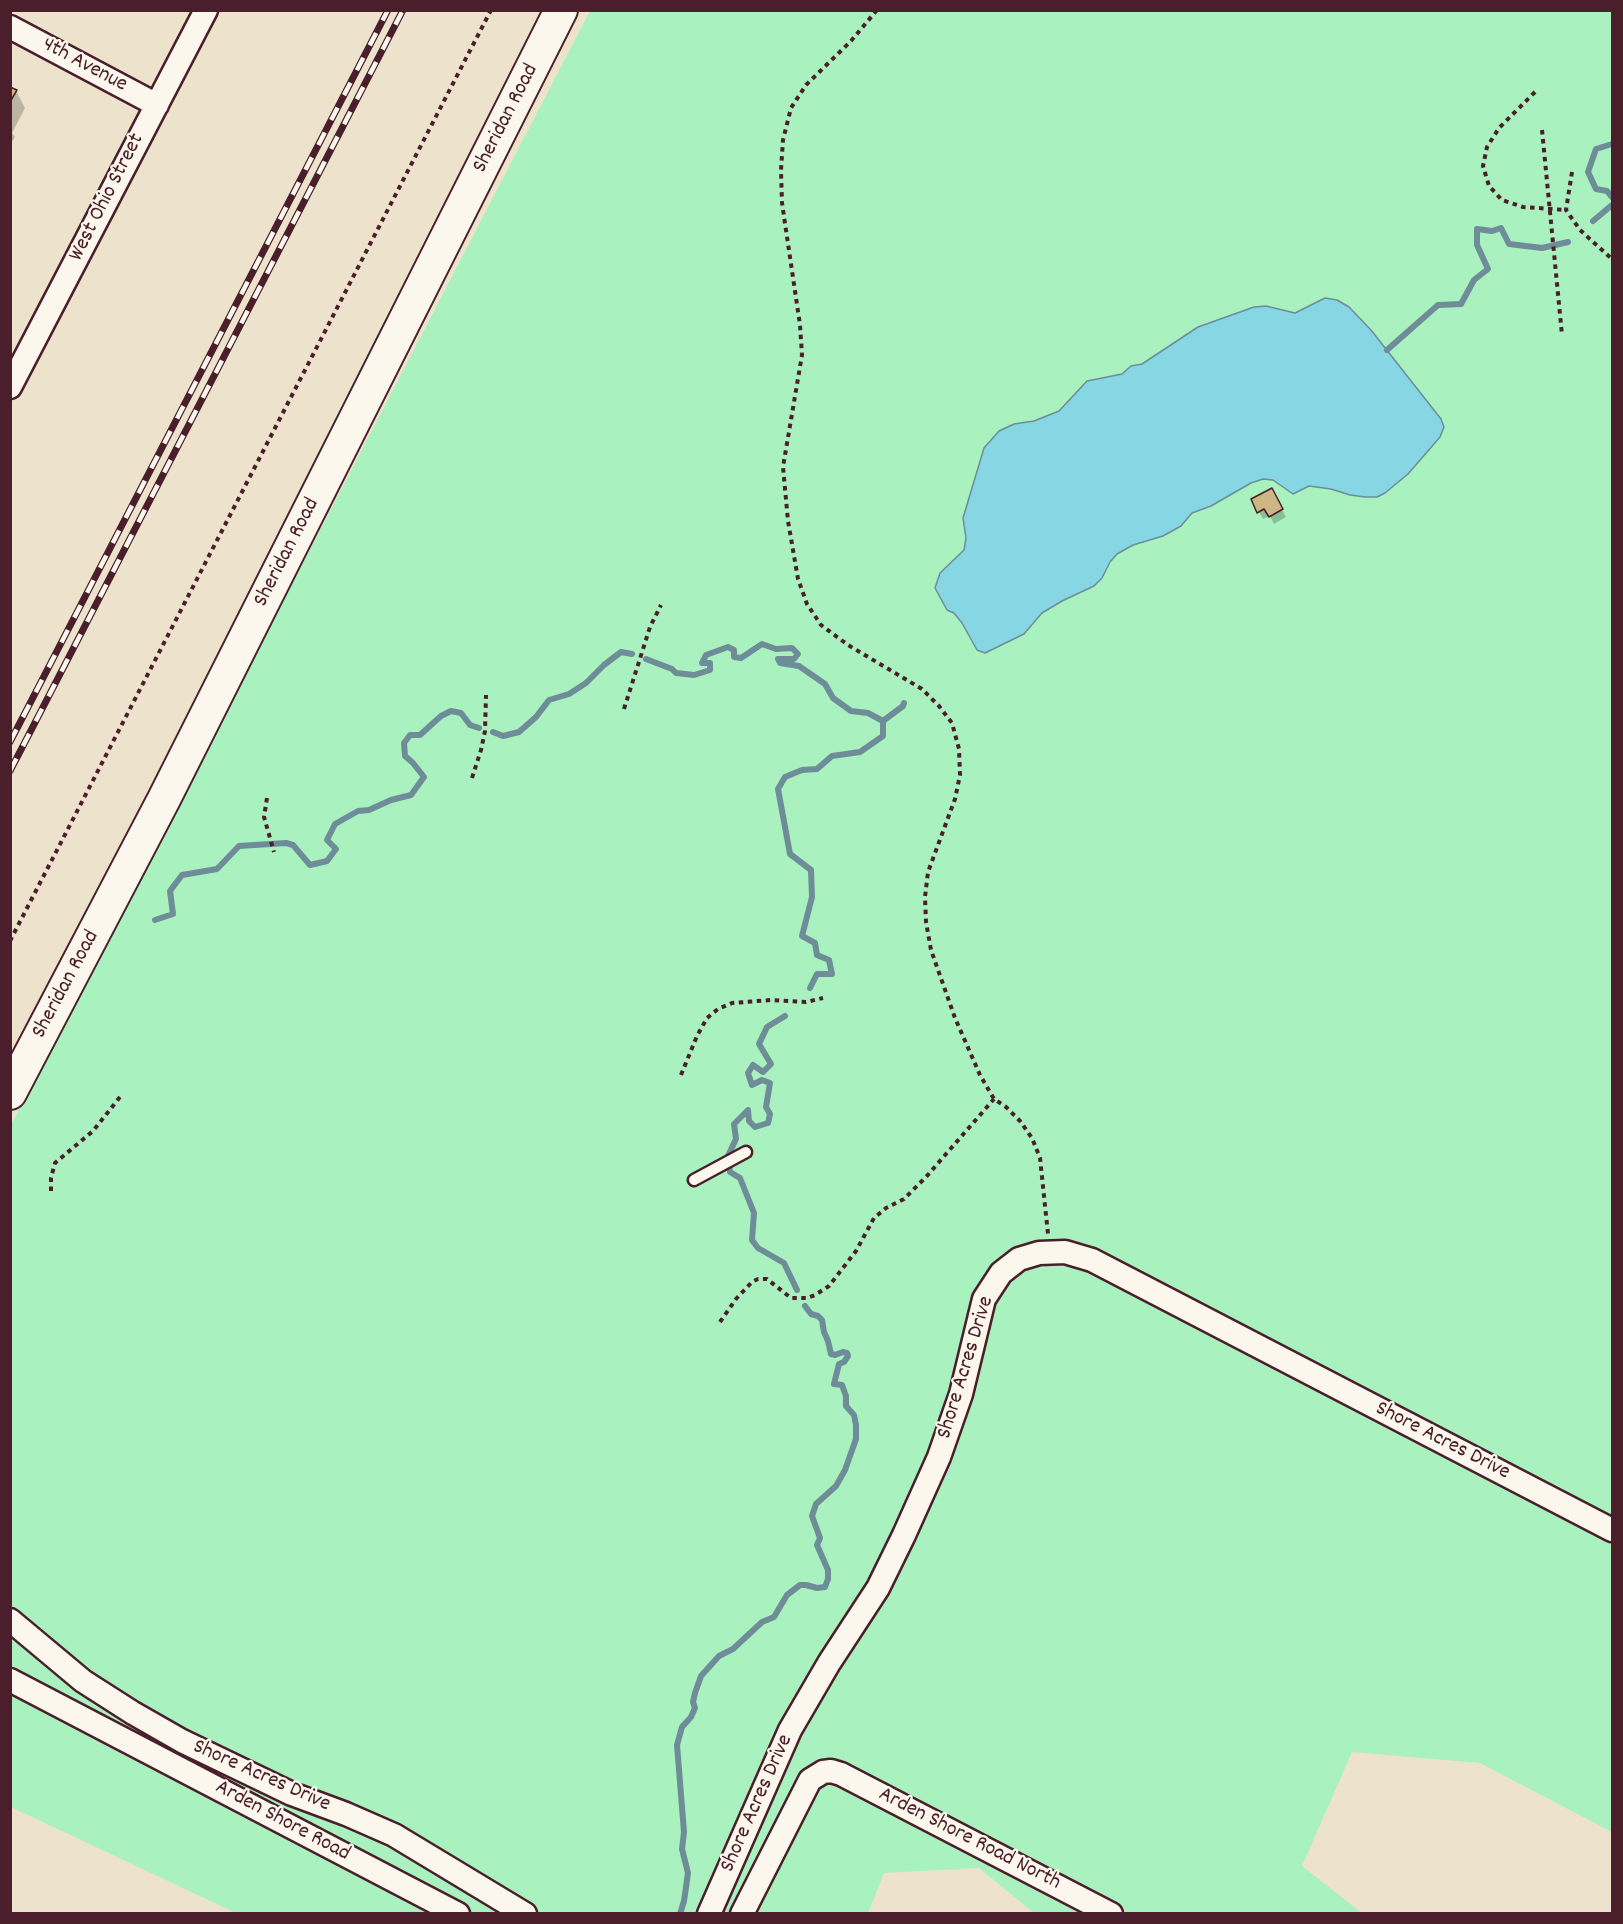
<!DOCTYPE html>
<html>
<head>
<meta charset="utf-8">
<style>
  body { margin:0 }
  #map { position:relative; width:1623px; height:1924px; overflow:hidden; background:#ede3cd; font-family:Dekko,sans-serif }
  canvas { display:block }
  .frame { position:absolute; inset:0; border:12px solid #4a1f2b; pointer-events:none }
</style>
</head>
<body>
<div id="map">
<canvas width="1623" height="1924"></canvas>
<div class="frame"></div>
</div>
<script>
const context = document.querySelector('canvas').getContext('2d');
context.lineJoin = 'round';
function paint(path, color) { context.fillStyle = color; context.fill(path, 'evenodd'); }
const poly = rows => new Path2D(rows.map(r => 'M' + r).join(''));
function trace(path, color, width, dash) { context.strokeStyle = color; context.lineWidth = width; context.lineCap = dash ? 'butt' : 'round'; context.setLineDash(dash || []); context.stroke(path); }
function label(font, color, halo, rows, align = 'center') {
  context.font = font + ' Dekko,sans-serif'; context.lineWidth = 4.5; context.setLineDash([]); context.textBaseline = 'middle'; context.strokeStyle = halo; context.fillStyle = color; for (const [text, x, y, turn = 0] of rows) {
    context.save(); context.translate(x, y); context.rotate((+turn || 0) * Math.PI / 180); context.textAlign = isNaN(turn) ? turn : align; if (halo) context.strokeText(text, 0, 0); context.fillText(text, 0, 0); context.restore();
  }
}
paint(poly([
  [590,11,1612,11,1612,1832,1480,1763,1352,1752,1302,1866,1362,1913,1034,1913,979,1868,884,1873,868,1913,238,1914,11,1807,11,1125]
]), '#a9f1be');
const water = poly([
  [1325,298,1337,300,1349,307,1371,330,1441,419,1444,427,1440,437,1408,474,1385,493,1377,497,1365,497,1350,495,1331,489,1309,486,1293,494,1273,480,1263,479,1251,483,1211,506,1192,513,1181,526,1163,536,1133,545,1117,554,1110,562,1102,578,1094,586,1062,601,1042,613,1024,634,985,653,977,650,962,623,954,613,947,610,935,588,940,573,964,550,966,538,963,518,984,448,999,431,1014,424,1034,421,1059,411,1087,381,1122,374,1131,366,1142,364,1198,327,1254,307,1266,306,1295,313,1325,298]
]);
paint(water, '#86d6e3');
trace(water, '#6e8d99', 1.5);
paint(poly([
  [10,89,16,91,25,108,12,133,15,137,10,145],
  [1271,490,1286,517,1274,524,1270,516,1263,519,1259,512]
]), '#0003');
trace(poly([
  [1612,144,1596,149,1588,172,1596,189,1607,191,1612,197],
  [1593,221,1612,205],
  [1387,350,1438,305,1461,304,1474,280,1488,269,1477,245,1477,229,1492,231,1501,228,1509,244,1542,248,1568,242],
  [646,659,672,669,676,673,694,675,710,670,710,663,702,663,706,655,728,647,734,650,734,657,741,658,762,644,776,649,792,648,798,654,794,659,778,659,780,663,799,666,825,684,833,698,851,711,868,713,883,721],
  [883,721,903,706,904,703],
  [493,732,503,736,519,732,536,717,549,700,569,694,586,683,604,665,621,652,632,654],
  [155,920,173,914,170,891,182,875,217,869,239,846,286,843,293,845,310,865,327,861,336,849,327,840,335,824,358,811,369,810,391,800,411,795,424,777,413,763,405,756,404,743,410,735,420,735,441,716,451,711,461,713,470,725,479,728],
  [810,988,817,974,832,974,829,960,817,955,815,943,802,936,812,897,811,870,790,854,778,789,785,777,802,770,817,769,832,756,860,752,883,736,883,721],
  [785,1016,767,1027,759,1044,771,1064,763,1072,753,1065,748,1073,752,1085,762,1080,770,1083,766,1107,770,1114,768,1123,755,1127,749,1121,748,1110,734,1124,736,1139,728,1156,730,1172,740,1178,754,1213,752,1240,758,1248,784,1263,797,1290],
  [680,1914,684,1901,688,1873,682,1849,684,1832,677,1745,682,1727,691,1717,695,1708,693,1702,695,1693,701,1676,719,1656,733,1649,762,1622,774,1617,787,1595,800,1585,806,1585,817,1588,825,1587,828,1579,828,1570,817,1545,820,1538,812,1516,816,1504,836,1486,845,1470,856,1439,856,1425,854,1415,846,1406,846,1396,842,1385,834,1384,839,1364,844,1362,848,1356,847,1353,843,1352,835,1355,831,1354,828,1341,824,1332,822,1320,818,1316,811,1314,805,1306]
]), '#6e8d99', 6);
const building = poly([
  [10,87,17,90,10,102,10,87],
  [1272,488,1283,509,1269,517,1264,509,1257,513,1251,499,1272,488]
]);
paint(building, '#cdb584');
trace(building, '#4a1f2b', 1.5);
const service = poly([
  [694,1180,746,1152]
]);
const minor = poly([
  [10,27,157,105],
  [10,387,206,10],
  [10,1620,83,1681,133,1713,182,1741,292,1794,346,1814,394,1835,525,1914],
  [10,1680,458,1914],
  [709,1914,790,1730,829,1663,878,1588,904,1535,939,1457,961,1394,984,1299,1001,1273,1019,1259,1039,1253,1065,1252,1092,1260,1612,1530],
  [742,1914,810,1780,823,1772,831,1771,841,1774,1111,1914]
]);
const secondary = poly([
  [10,1093,164,799,561,10]
]);
trace(service, '#4a1f2b', 15);
trace(minor, '#4a1f2b', 27);
trace(secondary, '#4a1f2b', 36);
trace(poly([
  [877,10,851,41,806,85,791,108,783,140,781,170,782,203,800,325,802,355,783,467,788,521,798,579,807,604,821,625,848,645,922,689,939,706,952,723,959,749,960,775,955,799,928,872,925,897,926,922,931,950,955,1018,980,1075,994,1099,1006,1107,1020,1121,1032,1138,1040,1158,1048,1234],
  [1535,92,1499,128,1487,147,1483,166,1489,186,1502,200,1523,207,1566,210],
  [1572,172,1566,210,1580,230,1612,259],
  [624,709,650,627,661,605],
  [472,778,481,750,485,731,486,695],
  [267,798,264,817,274,852],
  [10,941,491,10],
  [681,1075,697,1036,707,1018,718,1009,732,1003,771,1000,806,1002,823,998],
  [51,1191,51,1178,55,1163,93,1131,120,1097],
  [720,1322,736,1299,752,1282,758,1279,767,1279,791,1298,807,1298,815,1295,829,1286,856,1251,874,1218,886,1208,904,1199,926,1177,994,1099]
]), '#4a1f2b', 4, [4.5, 4.5]);
trace(service, '#fbf7ec', 10);
trace(minor, '#fbf7ec', 22);
trace(secondary, '#fbf7ec', 32);
const rail = poly([
  [10,742,388,10],
  [10,771,403,10]
]);
trace(rail, '#4a1f2b', 7);
trace(rail, '#fbf7ec', 4.5, [14]);
trace(poly([
  [1542,130,1562,335]
]), '#4a1f2b', 4, [4.5, 4.5]);
label('22px', '#4a1f2b', '#fbf7ec', [
  ["4th Avenue",84,66,28],
  ["Sheridan Road",507,119,-63],
  ["West Ohio Street",108,198,-63],
  ["Sheridan Road",288,553,-63],
  ["Sheridan Road",67,985,-62],
  ["Shore Acres Drive",967,1368,-73],
  ["Shore Acres Drive",1442,1442,27],
  ["Shore Acres Drive",261,1777,24],
  ["Shore Acres Drive",758,1804,-66],
  ["Arden Shore Road",282,1822,28],
  ["Arden Shore Road North",969,1840,27]
]);
</script>
</body>
</html>
